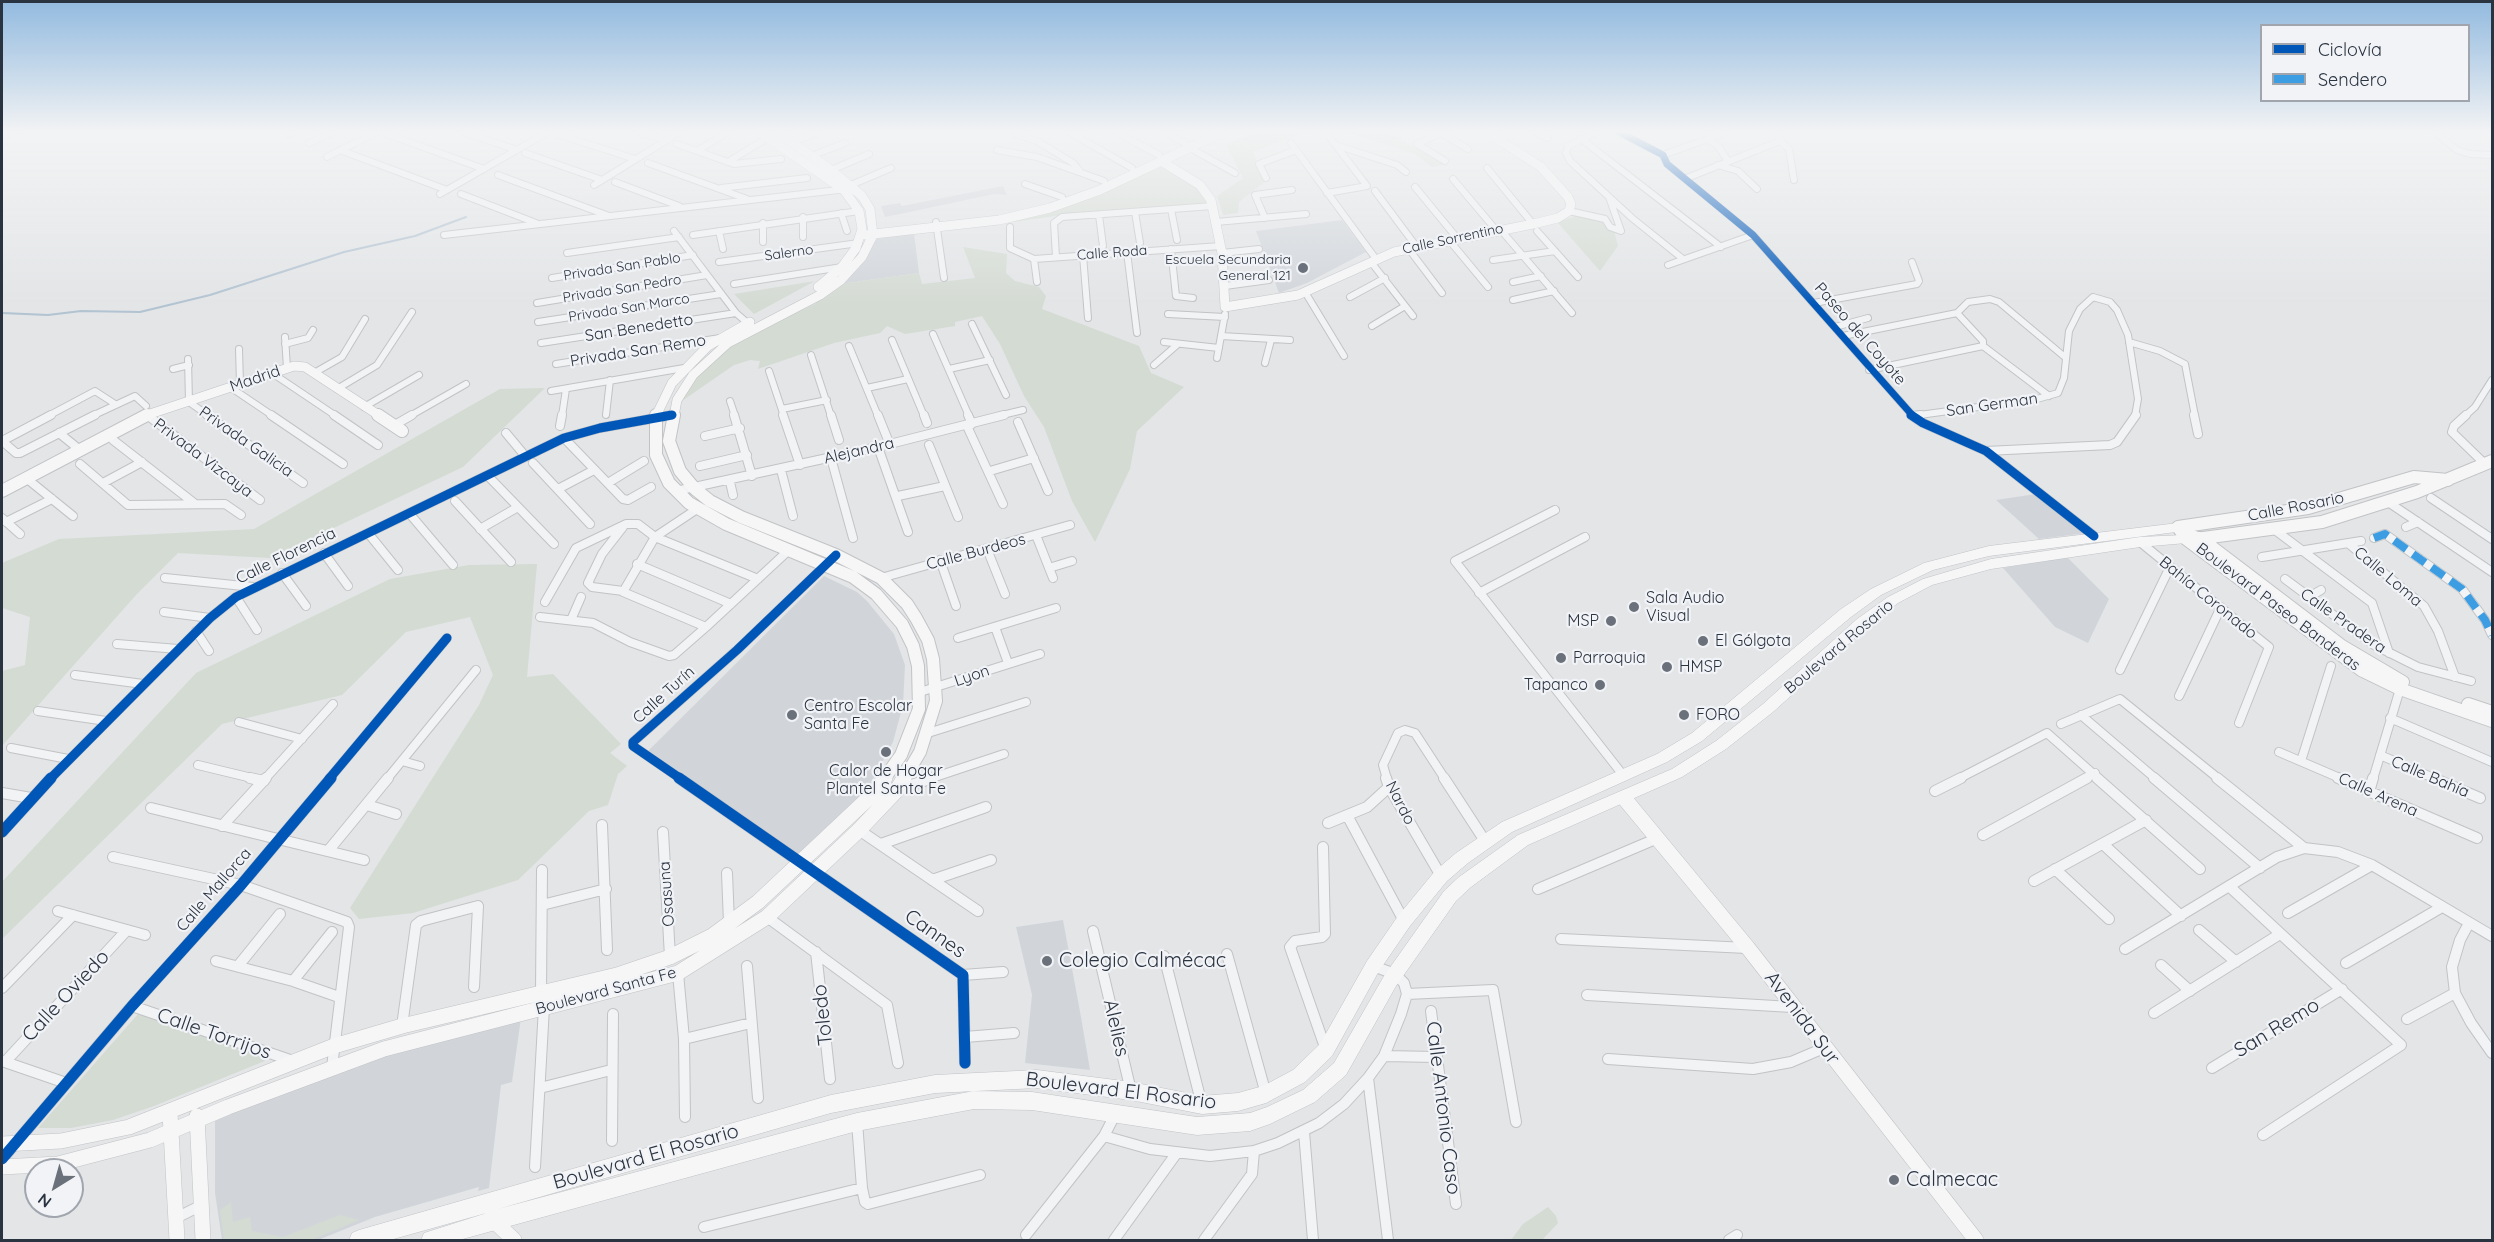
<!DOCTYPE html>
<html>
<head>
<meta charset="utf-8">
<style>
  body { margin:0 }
  #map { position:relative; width:2494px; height:1242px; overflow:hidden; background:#e3e5e7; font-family:Quicksand,sans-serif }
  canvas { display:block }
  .frame { position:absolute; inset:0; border:3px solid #2a3340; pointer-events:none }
  .legend { position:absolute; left:2260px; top:24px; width:210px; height:78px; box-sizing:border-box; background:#f1f3f7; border:2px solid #a1a6ae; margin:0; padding:8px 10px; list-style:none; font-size:18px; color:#2a3340 }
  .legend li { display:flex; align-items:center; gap:12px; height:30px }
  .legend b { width:30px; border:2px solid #a1a6ae }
  .north { position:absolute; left:24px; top:1158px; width:60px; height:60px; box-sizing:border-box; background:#f1f3f7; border:2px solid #a1a6ae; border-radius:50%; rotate:217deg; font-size:16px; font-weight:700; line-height:24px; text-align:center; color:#2a3340 }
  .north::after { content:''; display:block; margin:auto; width:21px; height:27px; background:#6b717a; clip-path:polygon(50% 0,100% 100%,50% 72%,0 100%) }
</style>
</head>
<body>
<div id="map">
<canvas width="2494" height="1242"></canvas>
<div class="frame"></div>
<ul class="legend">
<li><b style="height:8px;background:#0057b8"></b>Ciclovía</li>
<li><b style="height:8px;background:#3d9de3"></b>Sendero</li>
</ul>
<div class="north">N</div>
</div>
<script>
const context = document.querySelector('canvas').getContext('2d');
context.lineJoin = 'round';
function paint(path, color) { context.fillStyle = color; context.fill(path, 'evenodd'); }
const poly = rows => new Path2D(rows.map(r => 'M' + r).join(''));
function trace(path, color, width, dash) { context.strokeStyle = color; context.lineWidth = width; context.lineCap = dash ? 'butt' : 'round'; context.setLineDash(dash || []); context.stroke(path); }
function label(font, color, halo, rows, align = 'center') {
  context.font = font + ' Quicksand,sans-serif'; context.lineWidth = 4.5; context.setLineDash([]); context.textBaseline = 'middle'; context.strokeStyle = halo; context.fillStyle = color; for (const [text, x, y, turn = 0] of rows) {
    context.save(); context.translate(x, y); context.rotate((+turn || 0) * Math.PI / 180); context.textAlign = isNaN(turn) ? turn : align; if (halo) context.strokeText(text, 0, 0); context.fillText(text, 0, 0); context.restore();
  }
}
paint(poly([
  [1003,186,1007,195,994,194,905,213,885,217,881,206,900,203,902,206],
  [1342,220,1366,252,1307,283,1279,293,1256,231],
  [914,233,919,273,840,284,877,239],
  [2036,494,2086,533,2039,539,1996,500],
  [2067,557,2109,599,2088,643,2055,627,2003,568],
  [824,576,857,592,867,601,894,634,905,665,903,705,893,742,866,792,798,857,648,751],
  [1063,920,1081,1017,1090,1070,1025,1063,1032,995,1016,927],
  [521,1018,512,1082,501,1085,489,1188,478,1191,479,1187,375,1217,318,1240,222,1240,215,1193,215,1120,374,1057]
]), '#d1d5da');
paint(poly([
  [1255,132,1307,132,1253,152,1266,181,1239,202,1238,213,1223,215,1217,196,1243,178,1226,145],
  [1345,132,1384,132,1449,164,1432,167,1415,154],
  [1163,166,1188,180,1204,194,1206,205,1056,216,1014,222,1014,219,1068,205],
  [1579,211,1611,220,1618,246,1600,271,1557,222,1573,217],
  [963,247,1007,254,1006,273,1015,281,1039,287,1046,296,1042,309,1139,346,1151,373,1184,387,1137,431,1130,469,1095,542,1072,501,1044,427,1024,396,1000,344,982,316,955,322,955,326,905,334,887,326,880,333,834,343,758,369,760,361,750,360,734,365,679,403,692,382,709,364,746,335,813,305,840,284,919,273,922,284,975,278],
  [815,281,754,314,734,294],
  [545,388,463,467,270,558,178,553,136,595,2,746,2,671,25,665,30,617,2,608,2,563,59,539,254,529,500,389],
  [537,564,527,677,553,674,621,744,610,753,627,766,618,774,608,805,589,811,518,880,413,913,359,919,350,908,479,705,493,675,470,617,406,632,342,695,222,724,2,939,2,882,196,673,390,579,469,565],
  [138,1014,277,1056,154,1106,113,1120,71,1128,38,1128],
  [231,1202,233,1222,250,1217,252,1231,283,1237,340,1215,359,1220,311,1240,224,1240,220,1210],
  [1548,1207,1556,1216,1558,1223,1542,1240,1511,1240,1523,1224]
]), '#d4dbd3');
trace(poly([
  [2,313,48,315,81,311,140,312,210,295,344,252,415,236,466,217]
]), '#b2c3d1', 2);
const streetFar2 = poly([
  [463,132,517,150],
  [639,132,666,140],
  [1069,132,1132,168],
  [1116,132,1159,155],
  [1165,132,1185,143],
  [1389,132,1399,135],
  [1535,132,1548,138],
  [1597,132,1568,146,1566,153,1570,161,1632,218,1683,259],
  [1619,132,1663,155,1667,164,1753,235,1913,416],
  [2435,132,2457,150,2470,154,2492,155],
  [1441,133,1468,149],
  [289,134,294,132],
  [387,134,484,169],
  [1016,134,1037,141,1073,163,1079,170],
  [560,135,635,159],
  [1580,138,1721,247],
  [1709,140,1718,146,1728,161],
  [1780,141,1789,149,1794,180],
  [792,142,819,132],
  [309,143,334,132],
  [1291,143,1376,259],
  [677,144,734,164,781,159],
  [1417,144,1445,161],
  [1417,144,1443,132],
  [1336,145,1397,165,1406,172],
  [1190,148,1235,173],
  [340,150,447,190],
  [997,150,1037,157,1104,181],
  [697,151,728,132],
  [525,153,602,180],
  [1663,155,1727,132],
  [811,156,845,143],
  [327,157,377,132],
  [728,162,767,138],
  [648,163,747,199],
  [1718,165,1738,171,1757,189],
  [1487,168,1533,224],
  [831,170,869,154],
  [498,175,609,216],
  [1266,178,1259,164,1296,150],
  [1687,178,1780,141,1776,132],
  [1453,179,1496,230],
  [615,182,679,206],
  [1025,184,1062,197],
  [594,185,680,132],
  [851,185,891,168],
  [1415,187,1457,238],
  [721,188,807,178],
  [1375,191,1416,246],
  [1327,193,1367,186,1328,135],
  [440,194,548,132],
  [461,194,536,223],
  [1609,197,1621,231],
  [1171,209,1177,240],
  [1569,211,1605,219,1610,227,1621,231],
  [1135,212,1140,243],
  [841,213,847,231],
  [1099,215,1103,246],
  [803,217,803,237],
  [1265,218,1255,195,1292,190],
  [936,222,944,278],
  [1216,222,1306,214],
  [763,223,763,242],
  [1010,227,1010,248,1034,259,1037,282],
  [1500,229,1572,313],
  [674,231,736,313,751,326],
  [719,231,723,249],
  [1537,231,1578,277],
  [444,235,847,189],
  [693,235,859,211],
  [1449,240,1488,287],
  [1408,248,1442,293],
  [1171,249,1176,296,1193,298],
  [1127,252,1137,333],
  [567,253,679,237],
  [1222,253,1259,249],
  [1083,255,1088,318],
  [1056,257,1054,223,1062,217,1213,206],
  [1034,259,1221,246],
  [1493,260,1555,251],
  [719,262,859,243],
  [1371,262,1413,316],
  [1668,265,1753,235],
  [552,278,693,255],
  [1513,282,1541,276],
  [734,284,842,267],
  [1225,286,1269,280],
  [1305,292,1344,356],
  [1350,297,1385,278],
  [1513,300,1554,291],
  [537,303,707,275],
  [1814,303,1917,284,1919,281,1912,262],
  [1957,313,1983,341,1983,346,2049,396],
  [1168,314,1225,317],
  [538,322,721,294],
  [972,324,1006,395],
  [1372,326,1405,306],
  [1835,327,1868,318],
  [933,334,969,416],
  [1221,336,1290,340],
  [1843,336,1957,313,1968,302,1990,299,1999,302,2066,358],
  [285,337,287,368],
  [892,340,924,416],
  [1164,342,1219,348],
  [2129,342,2160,351,2185,364,2195,416],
  [541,343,736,313],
  [285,344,308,338,313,330],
  [849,346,878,416],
  [239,349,240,384],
  [811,355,831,416],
  [1217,358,1225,314],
  [188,359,189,402,209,416],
  [1265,363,1271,340],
  [556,364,720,338],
  [1154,365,1178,344],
  [173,369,189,365],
  [949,369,990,360],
  [1869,370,1983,346],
  [769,371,784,416],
  [272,373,336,416],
  [314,373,342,357,365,319],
  [230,387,273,416],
  [867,388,908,379],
  [337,389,377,365,412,312],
  [551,391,684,368],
  [730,401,735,416],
  [364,407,419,375],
  [782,409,827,400],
  [606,415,610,380],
  [48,416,95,391,115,404],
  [92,416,135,396,146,406],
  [410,416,466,384],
  [562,416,566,389],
  [665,416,672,415],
  [998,416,1023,410],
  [1912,416,2037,399,2058,393,2064,378,2069,331,2080,309,2093,297,2110,302,2117,310,2128,335,2138,399,2135,416],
  [2465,416,2475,407,2492,380]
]);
const streetFar1 = poly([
  [51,415,2,441,16,453,20,453,95,415],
  [147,415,260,500],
  [207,415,303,483],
  [271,415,343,464],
  [334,415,378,445],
  [734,415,752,476],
  [783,415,800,465],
  [831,415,839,440],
  [878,415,890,445],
  [924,415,927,423],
  [968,415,972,424],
  [1911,415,1923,423,1986,451,2094,536],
  [2194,415,2198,434],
  [2466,415,2454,426,2452,432,2485,464],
  [1912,416,1921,415],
  [1018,422,1048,491],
  [393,426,412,415],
  [560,426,562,415],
  [967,426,1003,504],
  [59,433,80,450],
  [506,433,526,457],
  [705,436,740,428],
  [564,438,623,499,628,500,651,487],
  [113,440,194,503],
  [929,445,958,517],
  [878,447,908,532],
  [1986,451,2110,445,2117,442,2136,415],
  [831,458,853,538],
  [533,463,590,524],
  [80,464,128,505,225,504,241,515],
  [700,466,747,455],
  [781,470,793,516],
  [990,471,1034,458],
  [488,476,554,544],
  [31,482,73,516],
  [730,482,733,495],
  [103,483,142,462],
  [608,483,644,461],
  [558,489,594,470],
  [676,491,878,447,1004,415],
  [898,496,945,486],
  [2431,498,2492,539],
  [455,501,511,562],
  [2388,502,2492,572],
  [697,509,655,537,623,592,706,627,789,550],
  [1555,510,1455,561,1623,775],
  [409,513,453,565],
  [2,518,20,534],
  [6,522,52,499],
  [623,527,602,554,588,583,592,587,623,591],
  [2406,527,2418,522],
  [480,529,518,507],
  [2275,530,2372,603,2389,653],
  [368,533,398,570],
  [1036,535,1053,578],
  [2374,538,2385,534,2462,589,2485,620,2492,635],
  [2140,542,2269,647,2239,723],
  [2349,544,2424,606,2438,631,2455,677],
  [987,549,1005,594],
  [324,553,348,586],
  [2262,557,2361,541],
  [940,560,956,606],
  [637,564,731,604],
  [1049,568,1072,561],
  [282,573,306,606],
  [165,578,253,587],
  [881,578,1070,525],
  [2285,579,2374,645,2418,667,2471,681],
  [1479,593,1585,537],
  [236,597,257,630],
  [2309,597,2321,590],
  [545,602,576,548,626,524,638,524,655,537,758,579],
  [164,612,210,618],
  [540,617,593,623,630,642,669,656,674,655,706,627],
  [571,620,581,597],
  [995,627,1008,663],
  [196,631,209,651],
  [958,638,1056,608],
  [117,644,178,649],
  [2120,670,2170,567],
  [75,675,143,684],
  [920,692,1040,654],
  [2179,696,2221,607],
  [38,711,106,721],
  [2081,715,2156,779],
  [2390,718,2492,762],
  [239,722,302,739],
  [2061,724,2120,699,2219,779],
  [928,733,1026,702],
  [11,748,68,759],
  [2279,752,2342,779],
  [2380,755,2436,779],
  [402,761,420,766],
  [2301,761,2331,666],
  [198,765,256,779],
  [50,779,210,618,236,597,564,438,600,428,672,415],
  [265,779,333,704],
  [329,779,447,638],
  [387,779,476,670],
  [681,779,633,746,633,742,737,650,836,555],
  [929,779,1004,754],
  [1387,779,1383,765,1398,733,1405,730,1415,733,1445,779],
  [1958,779,2047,733,2099,779],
  [2084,779,2095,773],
  [2373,779,2400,689]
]);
const street = poly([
  [250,778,264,781],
  [679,778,963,975,965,1063],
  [1386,778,1389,787,1441,876],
  [1444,778,1485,841],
  [2097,778,2200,869],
  [2154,778,2260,868],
  [2217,778,2304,848],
  [2338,778,2477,838],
  [2433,778,2480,798],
  [899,789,933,778],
  [1935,791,1961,778],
  [2369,792,2373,778],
  [2,793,31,798],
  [367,805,396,814],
  [151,808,364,860],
  [1348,817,1404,921],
  [1328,823,1367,807,1389,787],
  [602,825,607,950],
  [222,826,266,778],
  [859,830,978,911],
  [2,832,51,778],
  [663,832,670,957],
  [1983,835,2087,778],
  [881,844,986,807],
  [2103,844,2181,916],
  [1323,847,1325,934,1322,937,1295,941,1290,947,1326,1050],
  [328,851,388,778],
  [113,857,241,885,347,922,349,927,332,1067],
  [2055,869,2109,919],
  [727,873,729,923],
  [932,880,991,860],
  [2034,881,2146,820],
  [2230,887,2401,1045,2263,1135],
  [1538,889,1658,838],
  [542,905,606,889],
  [58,911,145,935],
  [2288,913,2372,865],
  [767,917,887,1005,898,1063],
  [2469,923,2460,940,2452,967,2455,993,2471,1023,2492,1053],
  [2199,930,2236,962],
  [1093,931,1131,1091],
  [1561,939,1747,948],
  [2125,949,2277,857,2304,848,2338,852,2372,865,2492,936],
  [816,952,830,1079],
  [1227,954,1266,1094],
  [1164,956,1202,1105],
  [216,961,293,981,339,997],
  [2346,963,2442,907],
  [2161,965,2190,991],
  [238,966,280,914],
  [747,966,758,1098],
  [678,973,684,1039,685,1117],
  [963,975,1003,972],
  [293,981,332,932],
  [2,988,73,915],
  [541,991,542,870],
  [1407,994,1493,990,1516,1122],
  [1587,995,1792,1007],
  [132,1006,293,1061],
  [1431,1011,1456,1204],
  [2154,1013,2280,934],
  [2407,1019,2455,993],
  [402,1026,416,925,421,921,478,906,474,987],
  [965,1037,1014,1033],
  [684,1039,751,1023],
  [1384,1056,1436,1057],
  [1608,1059,1753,1069,1791,1062,1824,1048],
  [2,1061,66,1083],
  [5,1062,127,930],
  [2212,1068,2342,989],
  [1368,1078,1388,1240],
  [540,1088,611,1070],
  [857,1122,862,1188,865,1202,868,1204,980,1175],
  [1304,1132,1313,1240],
  [1104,1136,1150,1149,1210,1156,1254,1151,1278,1143,1319,1123,1344,1104,1368,1078,1384,1056,1401,1014,1407,994,1404,983,1395,974,1373,966],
  [612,1141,613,1014],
  [2,1159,132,1006,241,885,331,778],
  [535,1167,544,1007],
  [176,1218,200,1206],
  [704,1227,862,1188],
  [1026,1235,1104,1136,1116,1113],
  [1114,1240,1176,1154],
  [1204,1240,1252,1174,1254,1151],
  [1729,1240,1737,1235]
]);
const secondaryFar2 = poly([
  [760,132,844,190,859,211,862,229,856,248,842,267,818,287],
  [1161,161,1200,185,1211,200,1222,253,1225,307,1298,295,1394,252,1533,224,1558,218,1569,211,1571,204,1568,197,1541,167,1487,132],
  [865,235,999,220,1050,208,1100,190,1223,132],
  [144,416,294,366,305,367,380,416],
  [656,416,672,383,708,346,750,322],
  [674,416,677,400,693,375,728,343,820,295,841,280,862,257,873,235,870,209,862,196,831,170,777,132]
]);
const secondaryFar1 = poly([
  [378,415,402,431],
  [656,415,656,455,669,483,689,503,726,524,853,577,876,594,902,624,913,646,918,666,919,709,901,755,884,779],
  [674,415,669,441,680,471,695,489,710,501,741,517,836,555,881,578,907,604,916,618,928,640,933,659,936,701,920,752,904,779],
  [2448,480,2414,477,2308,508,2178,527,2186,539,2361,670,2400,689,2492,721],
  [2,491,147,415],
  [2200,538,2342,646,2403,682],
  [2196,539,2322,522,2417,492,2492,461],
  [2468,704,2492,712]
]);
const secondary = poly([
  [1624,798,1748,948,1976,1240],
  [170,1113,177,1240],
  [197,1116,203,1240],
  [2,1144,61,1141,129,1127,334,1046,402,1026,617,975,670,957,712,936,758,902,873,794,885,778],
  [2,1167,58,1164,150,1140,228,1107,384,1049,678,973,767,917,859,830,897,790,904,778],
  [491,1218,514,1240]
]);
const primary = poly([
  [2178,523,2205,535,2206,538,2205,541,2200,542,2192,539,2186,543,2140,547,1991,569,1932,585,1898,603,1867,627,1773,712,1726,749,1682,777,1528,845,1471,887,1456,901,1396,986,1346,1075,1315,1102,1270,1124,1250,1131,1197,1135,1032,1110,974,1109,857,1131,459,1240,421,1240,424,1233,490,1212,390,1240,349,1240,352,1233,359,1230,831,1095,935,1075,1037,1070,1131,1082,1202,1096,1238,1093,1263,1086,1293,1070,1320,1044,1367,961,1398,916,1435,871,1456,853,1502,822,1657,754,1692,733,1841,609,1871,589,1924,563,1989,546,2178,523],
  [2176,532,2183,535,2140,537,1991,559,1923,579,1888,597,1857,619,1763,704,1716,741,1672,769,1518,835,1459,877,1444,891,1384,976,1334,1063,1303,1090,1267,1107,1250,1113,1197,1117,1032,1092,974,1091,857,1113,498,1209,831,1113,935,1093,1037,1088,1131,1100,1202,1114,1238,1111,1266,1103,1305,1082,1332,1056,1379,971,1410,926,1447,881,1468,863,1512,832,1667,762,1702,741,1851,617,1881,595,1933,570,1989,556,2176,532]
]);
const highway = poly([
  [2,132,28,132,2,138,2,132]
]);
trace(streetFar2, '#c1c3c5', 8);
trace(streetFar1, '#c1c3c5', 10);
trace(street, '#c1c3c5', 12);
trace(secondaryFar2, '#c1c3c5', 10);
trace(secondaryFar1, '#c1c3c5', 14);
trace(secondary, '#c1c3c5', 16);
trace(primary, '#c0c2c5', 1);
trace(highway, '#b5b8bc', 1);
trace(streetFar2, '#f2f3f5', 6);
trace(streetFar1, '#f2f3f5', 8);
trace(street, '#f2f3f5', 10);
trace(secondaryFar2, '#f6f6f7', 9);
trace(secondaryFar1, '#f6f6f7', 12);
trace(secondary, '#f6f6f7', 15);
paint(primary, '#f6f6f7');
paint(highway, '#f6f6f7');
trace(poly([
  [2374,538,2385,534,2462,589,2485,620,2492,635]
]), '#3d9de3', 8, [15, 8]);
trace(poly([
  [1619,132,1663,155,1667,164,1753,235,1913,416],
  [665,416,672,415]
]), '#0057b8', 7);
trace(poly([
  [1911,415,1923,423,1986,451,2094,536],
  [50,779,210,618,236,597,564,438,600,428,672,415],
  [329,779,447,638],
  [681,779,633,746,633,742,737,650,836,555]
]), '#0057b8', 9);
trace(poly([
  [679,778,963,975,965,1063],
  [2,832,51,778],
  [2,1159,132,1006,241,885,331,778]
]), '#0057b8', 11);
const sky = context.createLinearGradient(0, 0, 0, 306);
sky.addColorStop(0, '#92badf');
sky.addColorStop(0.43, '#f2f3f4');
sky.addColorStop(1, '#f2f3f400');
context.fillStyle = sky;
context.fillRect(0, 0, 2494, 306);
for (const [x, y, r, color] of [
  [1303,268,6,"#6b717a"],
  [1634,607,6,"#6b717a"],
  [1611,621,6,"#6b717a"],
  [1703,641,6,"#6b717a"],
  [1561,658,6,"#6b717a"],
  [1667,667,6,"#6b717a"],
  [1600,685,6,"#6b717a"],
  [792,715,6,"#6b717a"],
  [1684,715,6,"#6b717a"],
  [886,752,6,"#6b717a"],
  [1047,961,6,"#6b717a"],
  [1894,1180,6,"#6b717a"]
]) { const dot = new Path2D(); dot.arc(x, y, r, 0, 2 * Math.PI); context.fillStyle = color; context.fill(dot); trace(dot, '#f1f3f7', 2); }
label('14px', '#2a3340', '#f1f3f7', [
  ["Calle Sorrentino",1453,239,-12],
  ["Salerno",789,253,-8],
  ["Calle Roda",1112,253,-4],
  ["Privada San Pablo",622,267,-9],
  ["Privada San Pedro",622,289,-9],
  ["Privada San Marco",629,308,-9]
]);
label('14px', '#2a3340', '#f1f3f7', [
  ["Escuela Secundaria",1291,260],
  ["General 121",1291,276]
], 'right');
label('16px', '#2a3340', '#f1f3f7', [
  ["San Benedetto",639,328,-9],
  ["Paseo del Coyote",1860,334,49],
  ["Privada San Remo",638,351,-9],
  ["Madrid",255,379,-19],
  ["San German",1992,405,-8],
  ["Privada Galicia",246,442,35],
  ["Alejandra",859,451,-13],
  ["Privada Vizcaya",203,458,37],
  ["Calle Rosario",2296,507,-11],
  ["Calle Burdeos",976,552,-15],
  ["Calle Florencia",286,556,-26],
  ["Calle Loma",2388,577,40],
  ["Bahía Coronado",2208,598,39],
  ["Boulevard Paseo Banderas",2278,607,37],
  ["Calle Pradera",2343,621,35],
  ["Boulevard Rosario",1839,647,-40],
  ["Lyon",972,676,-19],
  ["Calle Turín",664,695,-42],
  ["Calle Bahía",2430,777,23],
  ["Calle Arena",2378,795,24],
  ["Nardo",1400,803,63],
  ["Calle Mallorca",214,890,-49],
  ["Osasuna",667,894,-94],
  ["Boulevard Santa Fe",606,991,-15]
]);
label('16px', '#2a3340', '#f1f3f7', [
  ["Sala Audio",1646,598],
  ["Visual",1646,616],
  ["MSP",1599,621,"right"],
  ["El Gólgota",1715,641],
  ["Parroquia",1573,658],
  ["HMSP",1679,667],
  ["Tapanco",1588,685,"right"],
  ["Centro Escolar",804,706],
  ["Santa Fe",804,724],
  ["FORO",1696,715],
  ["Calor de Hogar",886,771,"center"],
  ["Plantel Santa Fe",886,789,"center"]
], 'left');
label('20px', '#2a3340', '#f1f3f7', [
  ["Cannes",935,934,35],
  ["Calle Oviedo",66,996,-47],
  ["Toledo",823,1015,-96],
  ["Avenida Sur",1802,1018,53],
  ["Alelies",1116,1028,77],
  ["San Remo",2277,1028,-31],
  ["Calle Torrijos",214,1034,19],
  ["Boulevard El Rosario",1121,1091,7],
  ["Calle Antonio Caso",1443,1108,83],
  ["Boulevard El Rosario",646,1157,-16]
]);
label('20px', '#2a3340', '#f1f3f7', [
  ["Colegio Calmécac",1059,961],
  ["Calmecac",1906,1180]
], 'left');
</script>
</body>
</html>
